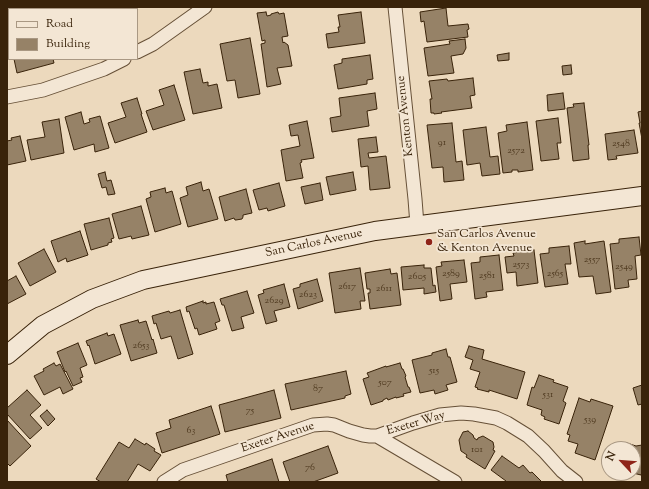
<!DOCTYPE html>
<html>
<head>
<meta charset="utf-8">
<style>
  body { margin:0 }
  #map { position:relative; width:649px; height:489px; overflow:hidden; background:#ecd9bd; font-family:"Sorts Mill Goudy",serif }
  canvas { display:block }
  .frame { position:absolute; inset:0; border:8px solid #39230a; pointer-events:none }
  .legend { position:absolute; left:8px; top:8px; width:130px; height:52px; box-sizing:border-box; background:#f3e6d4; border:1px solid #a99883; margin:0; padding:5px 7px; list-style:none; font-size:12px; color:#39230a }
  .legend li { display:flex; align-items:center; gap:8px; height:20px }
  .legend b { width:20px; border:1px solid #a99883 }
  .north { position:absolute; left:601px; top:441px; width:40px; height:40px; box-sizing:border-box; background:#f3e6d4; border:1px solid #a99883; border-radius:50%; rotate:296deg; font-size:11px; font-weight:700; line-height:16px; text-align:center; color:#39230a }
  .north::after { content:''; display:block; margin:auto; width:14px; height:18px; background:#8f2418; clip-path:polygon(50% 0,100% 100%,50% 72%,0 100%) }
</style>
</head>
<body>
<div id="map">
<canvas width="649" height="489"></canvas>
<div class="frame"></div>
<ul class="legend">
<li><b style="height:5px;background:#f3e6d4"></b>Road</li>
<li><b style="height:11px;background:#968267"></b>Building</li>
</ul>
<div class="north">N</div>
</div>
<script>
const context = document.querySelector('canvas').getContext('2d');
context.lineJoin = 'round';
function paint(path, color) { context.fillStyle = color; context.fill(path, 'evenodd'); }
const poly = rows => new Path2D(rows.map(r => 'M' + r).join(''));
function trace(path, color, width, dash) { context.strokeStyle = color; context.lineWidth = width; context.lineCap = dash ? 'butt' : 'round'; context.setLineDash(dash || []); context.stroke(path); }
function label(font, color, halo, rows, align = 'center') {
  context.font = font + ' "Sorts Mill Goudy",serif'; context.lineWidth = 3.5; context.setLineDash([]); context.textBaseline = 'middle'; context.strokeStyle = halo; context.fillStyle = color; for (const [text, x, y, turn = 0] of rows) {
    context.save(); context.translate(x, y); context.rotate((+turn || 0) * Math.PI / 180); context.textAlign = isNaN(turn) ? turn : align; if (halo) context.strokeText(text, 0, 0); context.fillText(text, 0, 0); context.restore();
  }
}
const building = poly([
  [446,8,448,26,468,24,469,29,467,30,468,37,427,42,424,21,421,22,420,12,446,8],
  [266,12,267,16,271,15,271,14,278,12,279,14,284,13,288,36,282,37,283,43,284,42,288,45,292,66,277,68,281,84,267,87,261,44,265,43,265,40,262,41,257,13,266,12],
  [361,12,365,43,328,48,326,34,339,32,338,27,340,27,338,15,361,12],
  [250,38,260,94,238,98,235,80,227,81,220,44,250,38],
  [465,39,466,48,463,54,451,56,454,73,428,76,424,48,450,44,449,41,465,39],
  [509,53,509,60,498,61,497,55,509,53],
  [370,55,373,79,367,80,367,84,338,89,334,65,342,63,342,59,370,55],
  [14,59,53,59,54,63,17,73,14,59],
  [571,65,572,74,563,75,562,66,571,65],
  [200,69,203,83,208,82,208,86,217,84,222,108,193,114,184,72,200,69],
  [473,78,475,95,470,96,472,108,441,112,442,113,434,114,434,113,431,113,430,99,432,99,429,81,447,79,448,81,473,78],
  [174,85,185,120,153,130,146,111,164,105,159,90,174,85],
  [375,93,377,109,367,111,369,126,332,132,330,118,341,116,339,98,375,93],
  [563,93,565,109,548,111,547,95,563,93],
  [137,98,142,114,141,114,147,132,115,143,108,123,126,117,121,103,137,98],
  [584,103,589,145,588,145,589,159,573,161,567,108,574,107,573,104,584,103],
  [642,111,642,139,639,123,640,123,638,112,642,111],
  [81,112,84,124,90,122,89,119,100,116,109,148,95,152,94,144,74,150,65,117,81,112],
  [558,118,561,143,557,143,559,159,541,161,536,121,558,118],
  [59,119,64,153,31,160,27,140,45,137,42,122,59,119],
  [307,121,314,158,301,160,302,162,300,163,303,178,286,181,281,150,300,146,298,135,291,136,289,125,307,121],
  [527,122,533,170,518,172,518,170,512,170,512,172,503,173,498,133,507,131,506,125,527,122],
  [452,123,456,162,462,161,464,180,444,182,443,167,432,168,427,125,452,123],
  [486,127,490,157,498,156,500,174,482,176,480,163,467,165,463,130,486,127],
  [634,130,638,153,616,156,617,159,608,160,605,134,634,130],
  [20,136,26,161,7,165,7,141,12,140,11,138,20,136],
  [376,137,378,152,368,153,369,158,386,156,390,188,370,190,368,166,361,167,358,139,376,137],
  [105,172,107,181,111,180,115,194,108,195,106,187,102,188,98,174,105,172],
  [353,172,356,190,330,195,326,177,353,172],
  [201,182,203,191,209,189,218,219,188,227,180,198,188,195,186,187,201,182],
  [279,183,285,206,268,211,267,208,259,210,253,190,279,183],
  [320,183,323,200,305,204,301,187,320,183],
  [165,188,166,193,172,191,181,224,155,232,146,199,151,197,150,192,165,188],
  [246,189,252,213,243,215,243,217,242,219,236,220,235,220,234,218,225,221,219,197,246,189],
  [141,206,149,235,132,239,131,236,119,239,112,214,141,206],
  [109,218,114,238,111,239,112,242,108,243,108,245,91,250,84,224,109,218],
  [80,231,88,255,67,262,66,258,58,262,51,241,80,231],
  [639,237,641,255,635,256,637,279,628,280,629,287,615,289,610,244,619,243,619,239,639,237],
  [585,241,585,244,604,241,611,292,596,294,593,276,579,277,574,243,585,241],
  [569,246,571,264,565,264,568,284,545,287,540,254,549,253,549,248,569,246],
  [44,249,56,272,30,286,18,263,44,249],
  [534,250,538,283,517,286,516,272,507,273,505,257,514,256,513,253,534,250],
  [499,255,503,290,486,292,487,297,475,299,471,263,480,262,480,257,499,255],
  [464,260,467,282,450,284,452,299,440,301,436,267,442,266,441,262,464,260],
  [424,265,424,268,431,268,433,286,435,285,436,292,424,294,424,288,403,290,401,267,424,265],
  [360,268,365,301,360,301,361,309,335,313,329,273,360,268],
  [390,269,391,274,397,273,401,305,370,309,368,293,370,293,370,289,367,289,365,273,390,269],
  [16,276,26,294,7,304,7,281,16,276],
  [317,279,323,301,298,309,293,289,300,287,300,284,317,279],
  [284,284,290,307,274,311,277,321,266,324,258,295,264,293,263,290,284,284],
  [247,291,254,313,241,317,244,328,232,331,224,305,222,305,220,299,247,291],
  [203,301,203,303,206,302,206,304,214,302,220,321,215,323,217,329,199,335,197,328,195,329,189,311,187,312,186,307,203,301],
  [180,310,193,354,178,359,171,336,161,339,156,323,154,324,152,316,169,311,170,313,180,310],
  [138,320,139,323,146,321,152,340,153,339,157,353,131,361,120,325,138,320],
  [107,333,108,336,114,334,121,354,95,364,89,345,88,346,86,341,107,333],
  [78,343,87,365,80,368,83,377,80,378,82,382,73,386,66,371,65,372,57,352,78,343],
  [469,346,484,350,482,359,525,372,517,399,489,390,489,392,477,389,478,388,475,387,480,372,470,369,473,360,465,357,469,346],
  [446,349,448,357,450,357,457,382,446,385,448,390,435,394,434,390,420,393,412,360,432,355,432,353,446,349],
  [54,363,56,366,60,364,73,389,63,394,60,387,44,395,34,376,44,371,43,369,54,363],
  [400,363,402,369,403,369,406,376,405,377,408,387,409,387,411,392,403,394,404,396,396,398,396,397,388,400,387,398,383,400,383,401,371,405,363,379,369,377,367,373,386,366,386,367,400,363],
  [346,371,351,394,345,396,345,398,291,410,285,384,346,371],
  [539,375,554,380,553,382,568,387,563,401,566,403,559,424,544,419,545,417,541,415,542,410,527,405,532,387,534,388,539,375],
  [642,385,642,404,638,405,633,388,642,385],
  [27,390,41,405,30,415,42,428,30,439,7,414,7,408,27,390],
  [274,390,281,418,225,432,219,405,274,390],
  [579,398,590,402,591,399,613,406,595,460,575,453,578,444,568,441,570,435,567,434,579,398],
  [211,406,220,434,162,453,156,433,171,428,169,420,211,406],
  [47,410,55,419,48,426,40,416,47,410],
  [7,420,31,446,10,466,7,463,7,420],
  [468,431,473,435,474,438,477,440,478,438,483,436,493,442,494,447,493,450,495,451,485,469,466,457,467,455,461,451,459,440,463,432,468,431],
  [135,439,145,445,146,443,155,449,154,451,161,455,150,471,138,464,127,482,101,482,96,479,119,442,129,448,135,439],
  [627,443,636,446,642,445,642,472,641,475,633,473,631,474,627,473,633,473,633,449,625,449,627,443],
  [328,446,338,473,313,482,290,482,283,462,328,446],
  [502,456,519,468,523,465,530,473,532,472,541,481,540,482,506,482,506,481,491,470,502,456],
  [272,459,279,482,228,482,226,475,272,459]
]);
paint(building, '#968267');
trace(building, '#39230a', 1);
const minor = poly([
  [395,7,415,199,417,225],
  [31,9,33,7],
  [7,33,9,31],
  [137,52,153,44,205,7],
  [7,97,43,90,104,69,124,59],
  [377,436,413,423,440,415,461,413,474,414,496,418,507,423,528,436,544,451,562,471,576,482],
  [164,482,183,470,313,425,327,424,334,425,349,431,363,435,370,436,377,436,455,482]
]);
const secondary = poly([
  [7,355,43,325,92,299,143,280,375,231,642,196]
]);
trace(minor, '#665037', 15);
trace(secondary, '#39230a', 20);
trace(minor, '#f3e6d4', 13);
trace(secondary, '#f3e6d4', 18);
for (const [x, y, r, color] of [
  [429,242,4,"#8f2418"]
]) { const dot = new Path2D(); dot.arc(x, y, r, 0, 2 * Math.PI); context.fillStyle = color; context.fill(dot); trace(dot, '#f3e6d4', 1.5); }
label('10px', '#503b21', null, [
  ["91",442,143],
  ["2548",621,144],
  ["2572",516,151],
  ["2557",592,260],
  ["2573",521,265],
  ["2549",624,267],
  ["2589",451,274],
  ["2565",555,274],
  ["2581",487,276],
  ["2605",417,277],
  ["2617",347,287],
  ["2611",384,289],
  ["2623",308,295],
  ["2629",274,301],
  ["2653",141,346],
  ["515",434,371],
  ["507",385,383],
  ["87",318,389],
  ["531",548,395],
  ["75",250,411],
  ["539",590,420],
  ["63",191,431],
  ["101",477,450],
  ["76",310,468]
]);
label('12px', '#39230a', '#f3e6d4', [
  ["Kenton Avenue",406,116,-96],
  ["San Carlos Avenue",314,244,-12],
  ["Exeter Way",416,424,-16],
  ["Exeter Avenue",278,438,-18]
]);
label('12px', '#39230a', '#f3e6d4', [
  ["San Carlos Avenue",437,235],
  ["& Kenton Avenue",437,249]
], 'left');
</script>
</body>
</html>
